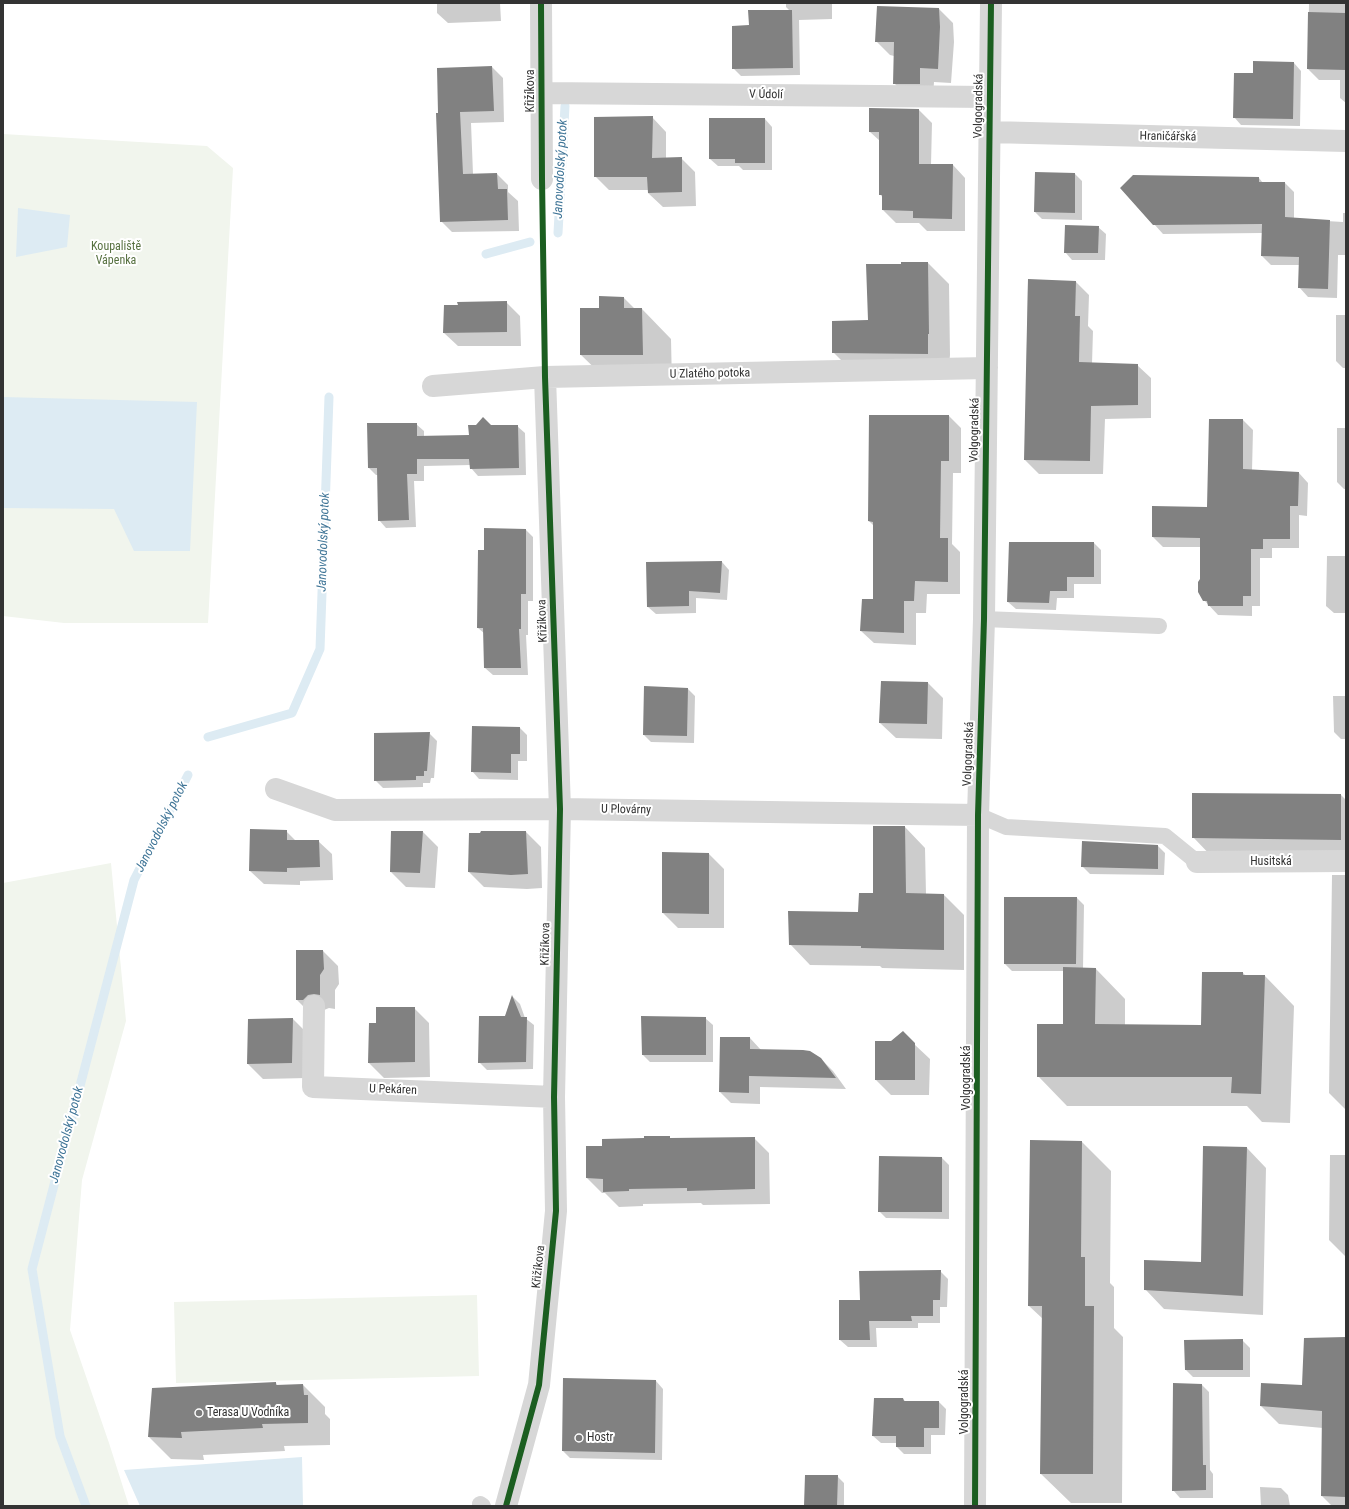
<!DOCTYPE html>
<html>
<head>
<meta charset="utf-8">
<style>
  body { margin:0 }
  #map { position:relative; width:1349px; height:1509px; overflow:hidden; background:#fff; font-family:"Roboto Condensed",sans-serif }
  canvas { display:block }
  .frame { position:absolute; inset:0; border:4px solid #333; pointer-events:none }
</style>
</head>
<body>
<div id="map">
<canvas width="1349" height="1509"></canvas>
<div class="frame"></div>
</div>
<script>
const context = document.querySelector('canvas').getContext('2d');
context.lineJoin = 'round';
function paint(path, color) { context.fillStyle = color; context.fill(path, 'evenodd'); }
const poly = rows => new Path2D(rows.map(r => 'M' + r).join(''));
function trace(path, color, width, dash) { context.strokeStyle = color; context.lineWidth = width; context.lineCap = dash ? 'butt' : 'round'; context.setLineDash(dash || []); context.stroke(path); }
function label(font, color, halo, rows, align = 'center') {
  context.font = font + ' "Roboto Condensed",sans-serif'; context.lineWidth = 4; context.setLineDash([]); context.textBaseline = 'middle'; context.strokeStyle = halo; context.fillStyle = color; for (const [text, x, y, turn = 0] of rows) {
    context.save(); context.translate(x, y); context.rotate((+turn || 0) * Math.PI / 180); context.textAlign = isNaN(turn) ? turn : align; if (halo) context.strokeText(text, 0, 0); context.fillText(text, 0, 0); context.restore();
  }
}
paint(poly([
  [3,134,207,146,233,168,208,623,64,623,3,616],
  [111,863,126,1021,82,1180,70,1330,109,1443,129,1506,3,1506,3,883],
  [477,1295,479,1376,176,1383,174,1302]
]), '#f1f5ed');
paint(poly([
  [18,208,70,215,67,247,16,257],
  [3,397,197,402,190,551,134,551,114,509,3,508],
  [302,1457,303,1506,140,1506,124,1470]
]), '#ddebf3');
paint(poly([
  [437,3,500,3,501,21,448,23,437,13],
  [786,3,832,3,832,19,799,20,800,75,741,76,733,68,790,11,786,7],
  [1309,3,1346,3,1346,103,1340,98,1340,80,1319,80,1308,69],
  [939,9,953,23,954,42,951,83,934,82,933,97,908,97,894,83,894,56,890,55,876,41],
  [1294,63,1301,71,1300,126,1241,125,1234,117,1254,74],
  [492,67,503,78,504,122,471,123,473,174,497,174,508,185,508,192,518,201,519,231,452,232,441,221,437,114],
  [919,110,932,123,931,165,953,165,965,178,965,231,927,231,919,223,896,223,883,210,883,198,880,194,880,141,870,132],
  [652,117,666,132,666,159,681,158,695,172,696,206,663,207,648,193,648,190,609,190,595,176],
  [765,119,772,127,772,170,743,170,739,166,718,166,710,159],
  [1036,173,1075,174,1082,181,1082,220,1042,219,1035,212],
  [1259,178,1263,183,1285,183,1294,192,1294,219,1343,222,1343,213,1346,213,1346,255,1338,255,1337,298,1308,297,1299,287,1300,265,1271,265,1262,256,1262,233,1163,234,1154,224],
  [1098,227,1106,234,1105,260,1072,260,1065,252],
  [927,262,949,284,950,355,948,374,854,373,833,352,869,321,902,265],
  [1028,280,1076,282,1089,295,1088,326,1093,331,1092,364,1137,365,1151,378,1151,418,1105,419,1103,474,1039,474,1025,460],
  [624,298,635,309,642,309,671,339,672,384,611,384,581,355,600,309],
  [506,302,520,316,521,346,458,346,444,333],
  [1336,315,1346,315,1346,368,1343,368,1336,361],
  [870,416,949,416,961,428,961,473,953,473,952,544,960,552,960,594,927,594,926,613,916,613,916,645,874,643,861,631,874,600,874,526,869,521],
  [1210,420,1243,420,1253,430,1252,471,1299,473,1308,483,1307,516,1299,515,1299,548,1272,548,1272,558,1260,558,1260,606,1252,606,1252,616,1218,615,1204,600,1201,580,1201,547,1163,547,1153,537,1208,508],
  [416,424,424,431,424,437,470,436,491,426,517,426,525,433,526,475,478,476,471,468,471,465,424,466,424,481,414,481,416,527,386,528,379,520,379,475,376,475,369,468],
  [1337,428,1346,428,1346,489,1344,489,1337,482],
  [526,530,533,537,533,601,528,601,528,635,526,635,528,675,493,675,485,668,485,634,478,628,485,550],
  [1094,543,1101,550,1101,584,1074,584,1074,598,1057,598,1056,610,1016,609,1008,602],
  [1327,556,1346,556,1346,613,1334,613,1326,606],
  [722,562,729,570,727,600,696,598,696,613,656,614,648,607,647,563],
  [928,683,943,698,942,739,896,738,880,723],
  [688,689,695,696,694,743,651,742,644,735],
  [1333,696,1346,696,1346,739,1341,739,1334,732],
  [473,727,520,728,527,735,527,761,518,761,518,780,479,779,472,771],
  [429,733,437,741,434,778,431,778,430,783,423,783,423,787,383,788,375,780],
  [1341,795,1346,800,1346,861,1215,860,1193,837],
  [905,827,925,848,926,894,944,895,964,915,964,970,882,968,880,966,810,965,790,944,859,913,874,894],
  [286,831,296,841,318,841,332,854,333,880,300,881,300,885,264,884,250,871],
  [423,832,438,847,435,888,406,887,391,872],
  [526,832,541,847,542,888,527,889,484,887,469,872],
  [1158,846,1165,853,1164,875,1090,874,1082,866],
  [709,854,724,869,724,928,678,928,663,913],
  [1332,875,1346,875,1346,1110,1329,1093],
  [1077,898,1084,905,1083,969,1096,969,1125,999,1125,1025,1202,1026,1243,973,1246,976,1265,976,1294,1006,1290,1123,1262,1122,1247,1106,1067,1106,1038,1076,1064,1025,1064,971,1012,971,1005,964],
  [323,951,338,966,339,984,335,990,335,1009,329,1008,312,1015,297,1000],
  [513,997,520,1004,525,1018,534,1025,533,1069,487,1070,479,1062,505,1017],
  [414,1008,429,1023,430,1077,384,1078,369,1063,377,1024],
  [642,1017,705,1018,713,1025,713,1062,650,1062,643,1055],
  [293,1019,308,1034,307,1078,263,1079,248,1064,248,1020],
  [750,1038,761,1050,821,1059,833,1071,846,1089,760,1087,760,1104,731,1103,720,1092],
  [914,1044,930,1059,929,1095,891,1095,876,1080],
  [669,1137,671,1139,754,1138,769,1153,770,1204,703,1205,701,1203,643,1204,643,1206,619,1207,605,1193,602,1193,587,1178,587,1147,603,1147,645,1139],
  [1082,1142,1111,1171,1110,1283,1114,1287,1114,1328,1123,1337,1122,1503,1071,1503,1041,1474,1043,1319,1029,1306],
  [1247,1148,1266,1168,1263,1315,1164,1309,1145,1289,1202,1263],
  [1330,1155,1346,1155,1346,1257,1329,1240],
  [942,1158,949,1165,949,1219,886,1218,879,1211],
  [940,1271,948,1279,947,1307,940,1307,940,1323,918,1323,918,1328,876,1328,877,1347,848,1347,840,1340],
  [1346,1338,1346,1506,1332,1506,1322,1496,1323,1428,1279,1424,1261,1406,1303,1386],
  [1242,1340,1250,1348,1250,1377,1193,1377,1186,1370,1185,1341],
  [564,1379,656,1381,663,1389,662,1460,570,1458,563,1451],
  [276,1383,278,1386,303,1385,325,1407,325,1414,330,1419,330,1445,284,1446,285,1451,203,1455,204,1460,171,1459,149,1437],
  [1174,1384,1202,1385,1209,1392,1210,1470,1213,1474,1213,1498,1180,1498,1173,1490],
  [903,1399,906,1402,939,1402,946,1409,945,1435,931,1435,931,1454,904,1454,897,1447,897,1443,881,1443,873,1436],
  [837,1476,844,1483,844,1506,805,1506],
  [1260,1487,1281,1488,1288,1495,1290,1506,1261,1506]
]), '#0003');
trace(poly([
  [558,233,565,106],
  [486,254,530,242],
  [208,737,292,713,320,649,329,397],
  [86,1506,60,1436,32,1269,134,880,188,775]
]), '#ddebf3', 9);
paint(poly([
  [877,6,939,8,940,27,938,69,920,68,920,84,893,84,894,42,875,42],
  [748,10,792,10,793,68,732,69,732,26,749,25],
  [1308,12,1346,13,1346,70,1307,69],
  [1253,61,1294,62,1293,119,1233,118,1234,73,1253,73],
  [492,66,494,111,460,112,463,174,497,173,498,189,507,189,508,220,440,222,436,113,438,113,437,68],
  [869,108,919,109,919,164,953,164,952,219,913,218,913,211,882,210,882,195,879,195,879,132,869,132],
  [653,116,652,158,682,157,682,192,648,193,647,177,594,177,594,117],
  [709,118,765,118,765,163,735,163,735,159,709,159],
  [1035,172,1075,173,1075,213,1034,212],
  [1133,175,1259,177,1259,182,1285,182,1285,217,1330,220,1328,289,1298,288,1299,257,1261,256,1262,224,1153,225,1120,188],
  [1065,225,1099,226,1098,253,1064,253],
  [901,262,928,262,929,334,928,334,928,354,832,353,832,321,868,320,866,264,901,264],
  [1028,279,1076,281,1075,316,1080,316,1079,362,1138,364,1138,405,1091,406,1090,461,1024,460],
  [599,296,624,297,624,308,642,308,643,355,580,355,580,308,599,308],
  [507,301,507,332,443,333,444,305,458,305,457,302],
  [869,415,949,415,949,461,941,461,940,538,948,538,948,582,915,581,914,601,904,601,904,633,860,631,862,599,873,599,873,522,868,521],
  [483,417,491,425,518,425,519,468,470,469,469,459,417,459,417,474,407,474,409,520,378,521,377,468,368,468,367,423,417,423,417,436,469,435,468,425,476,425],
  [1209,419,1243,419,1243,469,1299,472,1298,506,1290,506,1290,539,1263,539,1263,549,1251,549,1251,596,1243,596,1243,606,1208,606,1207,601,1203,601,1198,592,1198,582,1200,579,1200,538,1152,537,1152,506,1207,507],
  [484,528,526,529,526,594,521,594,521,629,519,629,521,668,484,668,483,628,477,628,478,550,484,550],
  [1009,542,1094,542,1094,577,1067,577,1067,591,1050,591,1049,603,1007,602],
  [722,561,720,593,689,591,689,606,647,607,646,562],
  [881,681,928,682,927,724,879,723],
  [644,686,688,688,687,736,643,735],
  [472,726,520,727,520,754,511,754,511,773,471,772],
  [430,732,427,771,424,771,424,776,416,776,416,780,374,781,374,733],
  [1192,793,1341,794,1341,840,1192,838],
  [873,826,905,826,906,893,944,894,944,950,861,948,861,946,789,945,788,911,858,912,859,893,873,893],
  [250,829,287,830,287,840,319,840,320,867,287,868,287,872,249,871],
  [391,831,423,831,420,873,390,872],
  [481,831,526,831,528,874,511,875,468,872,469,833,480,833],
  [1082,841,1158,845,1158,869,1081,867],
  [662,852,709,853,709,914,662,913],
  [1004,897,1077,897,1076,964,1004,964],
  [296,950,323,950,324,969,320,975,320,995,314,994,308,995,303,1000,296,1000],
  [1063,967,1096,968,1095,1024,1201,1025,1202,972,1243,972,1243,975,1265,975,1261,1094,1231,1093,1232,1077,1037,1077,1037,1024,1063,1024],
  [512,995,521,1017,527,1017,526,1062,478,1063,479,1016,505,1016],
  [376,1007,415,1007,415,1062,368,1063,369,1023,376,1023],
  [641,1016,706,1017,706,1055,642,1055],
  [293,1018,292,1063,247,1064,248,1019],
  [903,1031,915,1043,915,1080,875,1080,875,1041,891,1041],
  [720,1037,750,1037,750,1049,803,1050,810,1051,821,1058,836,1078,749,1076,749,1093,719,1092],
  [644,1136,670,1136,670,1138,755,1137,755,1189,687,1191,687,1188,629,1189,629,1191,603,1192,603,1179,586,1178,586,1146,602,1146,602,1139,644,1138],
  [1030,1140,1082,1141,1081,1257,1085,1257,1085,1306,1094,1306,1093,1474,1040,1474,1042,1306,1028,1306],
  [1203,1146,1247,1147,1243,1296,1144,1290,1144,1260,1201,1262],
  [879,1156,942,1157,942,1212,878,1212],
  [941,1270,940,1300,933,1300,933,1316,911,1316,912,1321,869,1321,870,1340,839,1340,839,1300,860,1300,859,1271],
  [1346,1337,1346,1497,1321,1496,1322,1411,1260,1406,1261,1383,1302,1385,1304,1338],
  [1243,1339,1243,1370,1185,1370,1184,1340],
  [563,1378,656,1380,655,1453,562,1451],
  [276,1382,276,1385,303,1384,304,1395,308,1395,308,1423,262,1424,263,1428,181,1432,182,1438,148,1437,152,1388],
  [1173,1383,1202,1384,1203,1465,1206,1465,1206,1490,1172,1491],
  [874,1398,903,1398,904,1401,939,1401,939,1428,924,1428,924,1447,896,1447,896,1436,872,1436],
  [805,1475,838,1475,837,1506,804,1506]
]), '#818181');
trace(poly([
  [984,619,1159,626],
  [978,815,1006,827,1165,836,1197,862],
  [480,1504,483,1506]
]), '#d7d7d7', 16);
trace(poly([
  [541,3,542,179],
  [542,93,990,97],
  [990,132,1346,141],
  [433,386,545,377,987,368],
  [276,789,335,810,560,809,978,815],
  [1197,862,1346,861],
  [314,1006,313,1087,554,1097],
  [506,1506,539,1385,556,1211,554,1097,560,809,545,377],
  [975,1506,978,815,984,619,991,3]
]), '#d7d7d7', 22);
trace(poly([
  [506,1506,539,1385,556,1211,554,1097,560,809,545,377,542,179,541,3],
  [975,1506,978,815,984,619,991,3]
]), '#1b5e20', 6);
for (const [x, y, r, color] of [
  [199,1413,4,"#7a7a7a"],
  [579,1438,4,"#7a7a7a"]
]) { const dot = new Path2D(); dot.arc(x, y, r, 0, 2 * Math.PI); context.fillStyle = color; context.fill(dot); trace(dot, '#fff', 1.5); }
label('12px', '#333', '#fff', [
  ["Křižíkova",531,91,-90],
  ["V Údolí",766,95,1],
  ["Volgogradská",979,106,-89],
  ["Hraničářská",1168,137,1],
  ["U Zlatého potoka",710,374,-1],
  ["Volgogradská",975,430,-89],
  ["Křižíkova",543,621,-92],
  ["Volgogradská",969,754,-88],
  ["U Plovárny",626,810,1],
  ["Husitská",1271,862],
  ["Křižíkova",546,944,-89],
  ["Volgogradská",967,1078,-90],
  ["U Pekáren",393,1090,2],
  ["Křižíkova",539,1267,-84],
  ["Volgogradská",965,1402,-90]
]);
label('12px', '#56703f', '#fff', [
  ["Koupaliště",116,247],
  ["Vápenka",116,261]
]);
label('12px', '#333', '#fff', [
  ["Terasa U Vodníka",207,1413],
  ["Hostr",587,1438]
], 'left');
label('italic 13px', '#3f7597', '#fff', [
  ["Janovodolský potok",561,169,-87],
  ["Janovodolský potok",324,542,-88],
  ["Janovodolský potok",162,827,-63],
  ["Janovodolský potok",67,1135,-75]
]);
</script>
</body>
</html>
